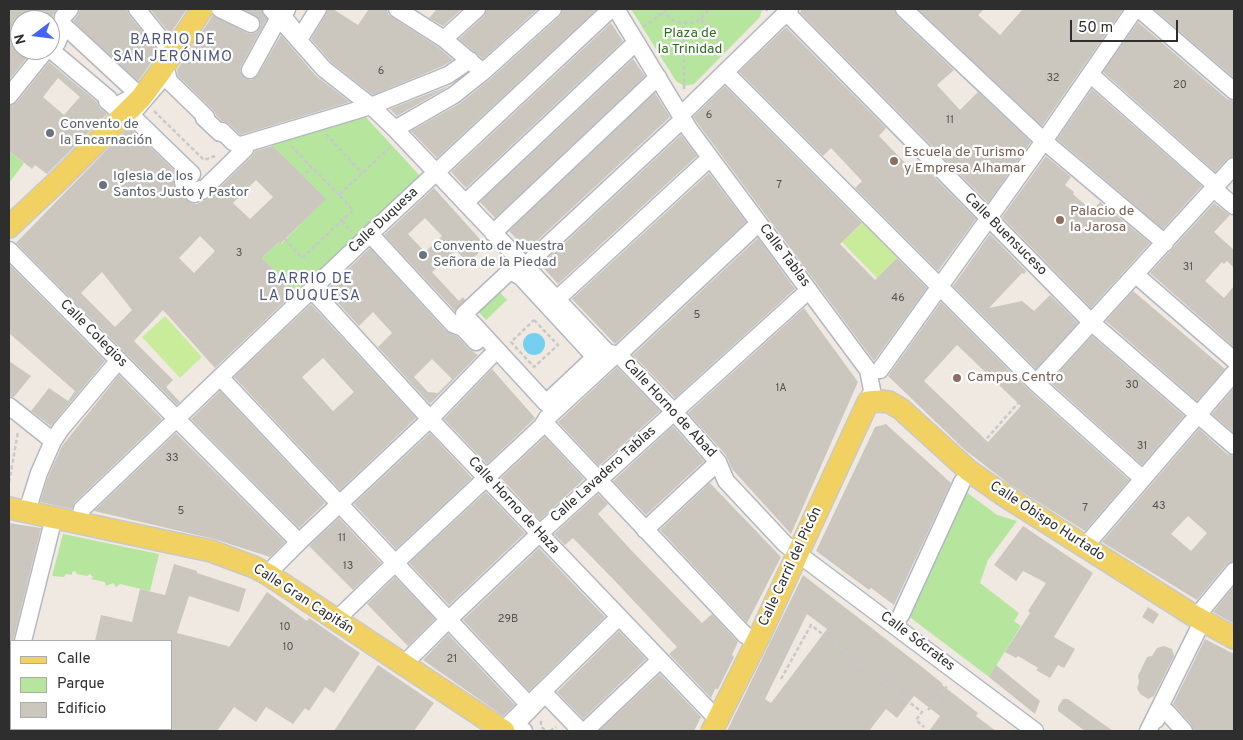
<!DOCTYPE html>
<html>
<head>
<meta charset="utf-8">
<style>
  body { margin:0 }
  #map { position:relative; width:1243px; height:740px; overflow:hidden; background:#efe9e1; font-family:Overpass,sans-serif }
  canvas { display:block }
  .frame { position:absolute; inset:0; border:10px solid #2e2e2e; pointer-events:none }
  .legend { position:absolute; left:10px; top:640px; width:162px; height:90px; box-sizing:border-box; background:#fff; border:1px solid #ababab; margin:0; padding:6px 9px; list-style:none; font-size:15px; color:#2e2e2e }
  .legend li { display:flex; align-items:center; gap:10px; height:25px }
  .legend b { width:25px; border:1px solid #ababab }
  .north { position:absolute; left:10px; top:10px; width:50px; height:50px; box-sizing:border-box; background:#fff; border:1px solid #ababab; border-radius:50%; rotate:255deg; font-size:14px; font-weight:700; line-height:20px; text-align:center; color:#2e2e2e }
  .north::after { content:''; display:block; margin:auto; width:18px; height:22px; background:#4264fb; clip-path:polygon(50% 0,100% 100%,50% 72%,0 100%) }
  .scale { position:absolute; left:1070px; top:20px; width:108px; height:22px; box-sizing:border-box; border:2px solid #2e2e2e; border-top:0; padding-left:6px; font-size:15px; line-height:18px; white-space:nowrap; color:#2e2e2e; -webkit-text-stroke:4px #fff; paint-order:stroke }
</style>
</head>
<body>
<div id="map">
<canvas width="1243" height="740"></canvas>
<div class="frame"></div>
<ul class="legend">
<li><b style="height:6px;background:#f2d163"></b>Calle</li>
<li><b style="height:14px;background:#b6e59e"></b>Parque</li>
<li><b style="height:14px;background:#cbc7bf"></b>Edificio</li>
</ul>
<div class="north">N</div>
<div class="scale">50 m</div>
</div>
<script>
const context = document.querySelector('canvas').getContext('2d');
context.lineJoin = 'round';
function paint(path, color) { context.fillStyle = color; context.fill(path, 'evenodd'); }
const poly = rows => new Path2D(rows.map(r => 'M' + r).join(''));
function trace(path, color, width, dash) { context.strokeStyle = color; context.lineWidth = width; context.lineCap = dash ? 'butt' : 'round'; context.setLineDash(dash || []); context.stroke(path); }
function label(font, color, halo, rows, align = 'center') {
  context.font = font + ' Overpass,sans-serif'; context.lineWidth = 4.5; context.setLineDash([]); context.textBaseline = 'middle'; context.strokeStyle = halo; context.fillStyle = color; for (const [text, x, y, turn = 0] of rows) {
    context.save(); context.translate(x, y); context.rotate((+turn || 0) * Math.PI / 180); context.textAlign = isNaN(turn) ? turn : align; if (halo) context.strokeText(text, 0, 0); context.fillText(text, 0, 0); context.restore();
  }
}
paint(poly([
  [631,9,762,9,760,17,694,84,684,86,676,81],
  [363,114,421,177,298,293,262,258,279,242,281,244,325,199,270,143],
  [9,151,24,163,9,183],
  [496,288,507,300,486,320,475,308],
  [965,491,997,515,1017,521,988,560,980,583,1019,613,1014,621,1021,626,989,677,907,615],
  [63,534,159,554,150,591,120,584,116,587,113,583,106,586,105,582,91,579,93,577,90,574,87,576,77,574,75,571,72,572,72,575,66,574,64,577,52,576]
]), '#b6e59e');
paint(poly([
  [865,221,900,255,877,278,842,242],
  [165,316,202,357,180,378,142,337]
]), '#c9ec9a');
paint(poly([
  '523 344a11 11 0 1 1 22 0a11 11 0 1 1-22 0Z'
]), '#75cff0');
paint(poly([
  [9,9,57,9,53,15,50,27,50,20,20,20,20,50,33,50,9,80],
  [80,9,127,9,129,15,159,52,138,81,73,21,78,15],
  [150,9,187,9,170,34],
  [242,9,261,9,267,19,241,66,240,71,245,78,251,80,258,75,281,35,316,76,350,102,240,135,229,124,222,121,216,115,213,110,178,76,177,70,213,15,247,33,252,34,257,32,261,24,259,19],
  [328,9,333,9,358,25,369,9,387,9,388,14,392,17,438,47,453,60,443,66,373,95,331,62,311,39,326,14],
  [437,9,462,9,443,26,429,18],
  [487,9,538,9,483,59,459,39,484,16],
  [563,9,597,9,437,158,411,131,459,104,489,80,560,16],
  [802,9,894,9,897,16,954,70,937,85,960,110,978,92,1031,142,988,203,800,12],
  [918,9,984,9,978,15,1000,35,1023,9,1123,9,1042,126],
  [1154,9,1234,9,1234,78],
  [1138,22,1227,99,1234,101,1234,156,1227,159,1215,172,1103,72],
  [611,23,623,41,466,188,451,172],
  [786,27,886,128,879,136,910,168,917,160,976,219,938,271,855,188,862,181,831,148,823,156,739,72],
  [633,59,645,76,495,218,480,202],
  [49,62,97,102,100,108,107,114,47,174,35,165,32,169,9,151,9,106,17,102],
  [58,78,80,97,64,115,43,97],
  [451,85,397,116,390,109],
  [725,86,862,223,840,244,875,280,897,258,927,288,874,361,693,117],
  [1092,89,1202,186,1163,229,1057,139],
  [655,93,670,117,527,250,509,231],
  [129,127,178,174,174,180,174,186,191,203,196,204,209,198,252,156,255,151,273,146,326,199,280,244,279,242,262,258,296,291,215,368,163,310,134,341,173,380,166,387,180,402,177,405,16,243],
  [256,180,273,197,250,219,233,203],
  [200,236,215,251,194,273,179,258],
  [102,272,132,310,115,327,81,293],
  [681,135,697,156,558,284,541,265],
  [1046,156,1071,177,1065,185,1074,192,1073,194,1092,211,1100,202,1150,243,1091,308,1002,217],
  [709,173,746,222,615,344,572,299],
  [434,188,486,246,468,263,456,250,432,272,459,301,463,297,465,300,455,311,384,235],
  [425,218,442,236,425,252,408,234],
  [1214,203,1230,215,1214,232,1234,250,1234,268,1227,261,1224,264,1222,262,1205,281,1224,298,1234,286,1234,347,1150,273],
  [990,234,1026,271,1024,274,1022,273,989,308,1022,301,1034,311,1050,295,1078,323,1036,369,953,286],
  [758,238,795,289,675,398,633,355],
  [370,248,446,331,457,336,469,349,478,355,430,404,378,347,392,333,373,312,359,326,326,290],
  [432,359,452,379,438,393,428,392,414,377],
  [9,264,105,361,51,426,31,411,49,388,68,401,75,391,9,333],
  [1133,291,1225,369,1197,401,1106,321],
  [941,302,1029,390,1129,480,1085,531,1009,484,965,450,888,376],
  [957,345,1021,406,988,442,924,381],
  [311,304,416,418,340,490,234,377],
  [323,358,354,392,333,411,302,377],
  [804,308,858,382,791,534,732,469,726,455,688,413],
  [1092,336,1184,416,1142,465,1050,382],
  [9,361,31,376,14,397,9,396],
  [617,367,660,411,599,466,558,422],
  [492,369,535,418,487,464,444,419],
  [119,375,162,419,75,502,72,509,40,502,48,477,62,446],
  [1234,388,1234,433,1212,414],
  [220,391,325,503,299,528,191,419],
  [886,424,951,483,894,605,871,588,869,590,816,551,875,427],
  [673,426,704,461,646,515,613,481],
  [1199,429,1227,454,1234,456,1234,561,1226,565,1197,600,1102,542],
  [1188,516,1207,533,1191,551,1171,534],
  [176,433,285,542,270,557,214,539,94,511],
  [430,433,472,478,396,549,354,504],
  [545,437,584,479,540,520,501,478],
  [710,483,781,557,747,623,660,530],
  [486,492,525,533,449,605,409,563],
  [598,494,608,504,598,514,632,551,702,623,712,614,738,642,732,655,734,657,718,689,715,689,711,698,669,654,677,647,614,580,573,538,565,545,554,534],
  [339,518,381,563,353,590,309,546],
  [9,523,41,528,13,641,11,641,11,644,9,644],
  [1023,526,1093,573,1054,637,1075,649,1064,668,1058,665,1050,678,1036,670,1038,668,1018,656,1016,658,1005,652,1030,613,1028,611,1046,583,1023,571,1016,581,994,565],
  [539,548,605,617,529,691,463,620],
  [174,564,197,571,197,573,246,589,239,612,189,596,177,633,228,646,227,647,230,646,267,592,307,621,309,618,360,653,334,693,325,687,309,711,305,708,293,724,266,707,256,722,234,707,217,731,171,731,171,641,95,641,101,615,132,622,140,589,165,595],
  [803,575,926,670,943,684,942,685,978,713,976,716,996,731,929,731,940,716,914,696,897,718,886,709,869,731,727,731],
  [807,614,827,629,771,703,765,699],
  [395,577,435,619,408,646,367,604],
  [1234,586,1234,624,1213,612],
  [1148,607,1159,614,1153,624,1142,617],
  [619,631,646,659,583,719,557,692],
  [448,634,515,705,503,716,423,660],
  [1205,639,1234,654,1234,731,1194,731,1191,724,1173,704],
  [1164,646,1172,649,1174,656,1154,696,1148,699,1140,694,1137,688,1139,682,1138,676,1147,657,1152,656,1157,648],
  [378,665,434,703,414,731,334,731],
  [996,665,1040,701,1035,714,989,677],
  [660,674,701,717,694,731,599,731],
  [1063,699,1068,699,1113,731,1085,731,1058,711,1058,707]
]), '#cbc7bf');
const minor = poly([
  [137,9,169,49,173,53],
  [220,9,251,24],
  [271,9,324,69,371,106,395,129,607,352,620,356,676,414,718,462,726,481,785,544,1035,731],
  [287,9,283,16,300,38,318,9],
  [397,9,444,39,477,67],
  [616,9,689,129,868,370,872,390,868,402],
  [904,9,1044,141,1165,243],
  [1139,9,1234,91],
  [786,12,1091,322,1234,446],
  [64,26,71,32,138,94,114,107,107,101,109,99,51,50,57,43,64,26],
  [57,35,61,28,63,17,70,9],
  [444,39,477,9],
  [250,70,283,10],
  [725,72,1036,383,1143,479],
  [167,73,169,81,206,117,204,118,220,133,222,131,233,142,245,149,202,191,200,189,194,194,183,183,192,174,131,115,167,73],
  [1090,74,1213,183,1216,191,1234,206],
  [9,96,46,50],
  [681,115,790,9],
  [395,129,454,95,483,72,553,9],
  [241,145,371,106,448,75,470,60],
  [465,203,630,48,637,43],
  [493,233,658,77],
  [370,234,453,324,463,328,476,342],
  [9,250,299,542],
  [525,266,679,123],
  [510,271,521,277,595,357,546,403,464,314,510,271],
  [1136,275,1234,360],
  [312,290,430,419,718,720],
  [557,299,710,158],
  [618,355,759,223],
  [880,370,1044,141,1135,9],
  [220,377,529,705],
  [1036,383,1234,166],
  [9,406,53,441],
  [545,423,745,635,749,637,759,637],
  [27,511,39,473,53,441,61,429,119,360],
  [79,522,82,509,370,234,611,9],
  [645,530,718,462],
  [1086,548,1092,538,1234,373],
  [269,575,275,566,299,542,430,419,490,357],
  [901,615,962,482],
  [1196,617,1234,571],
  [336,620,392,566,542,426,547,418,611,359,612,354],
  [23,641,54,517],
  [403,665,448,620,539,534,809,290],
  [11,689,11,687],
  [1156,720,1161,710,1167,712,1184,731],
  [503,730,619,617],
  [524,731,515,725,545,694,579,729,576,731],
  [585,731,660,660],
  [1148,731,1198,630]
]);
const major = poly([
  [9,227,57,182,141,98,161,71,202,9],
  [9,508,211,551,254,567,269,575,504,731],
  [712,731,759,637,868,402,880,401,889,402,901,409,968,470,1002,494,1196,617,1234,638]
]);
trace(minor, '#b4b7c1', 19);
trace(major, '#c9c9c9', 24);
trace(poly([
  [663,9,669,17,674,21,684,23,691,23,701,19,709,9],
  [759,9,768,10],
  [701,19,726,51],
  [643,27,664,12],
  [684,89,684,23],
  [154,111,204,160,215,156],
  [326,134,362,173],
  [291,146,339,195],
  [301,178,312,167],
  [342,221,352,232],
  [285,239,302,258,353,210,339,195,390,147,388,146],
  [534,320,558,345,534,367,511,342,534,320],
  [974,453,1027,393],
  [9,482,18,432],
  [781,679,811,625,922,712,916,720,924,727],
  [928,710,948,685],
  [9,715,11,715],
  [541,721,541,727,547,731],
  [550,731,556,727]
]), '#c9c9c9', 2.5, [4, 2.5]);
trace(minor, '#fff', 16);
trace(major, '#f2d163', 21);
for (const [x, y, r, color] of [
  [50,133,5,"#6b7280"],
  [894,161,5,"#8d6e63"],
  [103,185,5,"#6b7280"],
  [1060,220,5,"#8d6e63"],
  [423,255,5,"#6b7280"],
  [957,378,5,"#8d6e63"]
]) { const dot = new Path2D(); dot.arc(x, y, r, 0, 2 * Math.PI); context.fillStyle = color; context.fill(dot); trace(dot, '#fff', 2); }
label('11px', '#555452', null, [
  ["6",381,72],
  ["32",1053,79],
  ["20",1180,86],
  ["6",709,116],
  ["11",950,121],
  ["7",779,186],
  ["3",239,254],
  ["31",1188,268],
  ["46",898,299],
  ["5",697,316],
  ["30",1132,386],
  ["1A",781,389],
  ["31",1142,447],
  ["33",172,459],
  ["43",1159,507],
  ["7",1085,509],
  ["5",181,512],
  ["11",342,539],
  ["13",348,567],
  ["29B",508,620],
  ["10",285,628],
  ["10",288,648],
  ["21",452,660]
]);
label('14px', '#2c6e1b', '#fff', [
  ["Plaza de",690,34],
  ["la Trinidad",690,50]
]);
label('14px', '#5b616d', '#fff', [
  ["Convento de",60,125],
  ["la Encarnación",60,141],
  ["Iglesia de los",113,177],
  ["Santos Justo y Pastor",113,193],
  ["Convento de Nuestra",433,247],
  ["Señora de la Piedad",433,263]
], 'left');
label('14px', '#785e54', '#fff', [
  ["Escuela de Turismo",904,153],
  ["y Empresa Alhamar",904,169],
  ["Palacio de",1070,212],
  ["la Jarosa",1070,228],
  ["Campus Centro",967,378]
], 'left');
label('14px', '#2e2e2e', '#fff', [
  ["Calle Duquesa",384,221,-43],
  ["Calle Buensuceso",1005,235,45],
  ["Calle Tablas",784,256,53],
  ["Calle Colegios",93,334,45],
  ["Calle Horno de Abad",669,409,47],
  ["Calle Lavadero Tablas",604,475,-42],
  ["Calle Horno de Haza",513,506,47],
  ["Calle Obispo Hurtado",1047,522,33],
  ["Calle Carril del Picón",791,567,-65],
  ["Calle Gran Capitán",303,600,33],
  ["Calle Sócrates",917,642,37]
]);
context.letterSpacing = '1px';
label('15px', '#4d5680', '#fff', [
  ["BARRIO DE",173,41],
  ["SAN JERÓNIMO",173,58],
  ["BARRIO DE",310,280],
  ["LA DUQUESA",310,297]
]);
context.letterSpacing = '0px';
</script>
</body>
</html>
